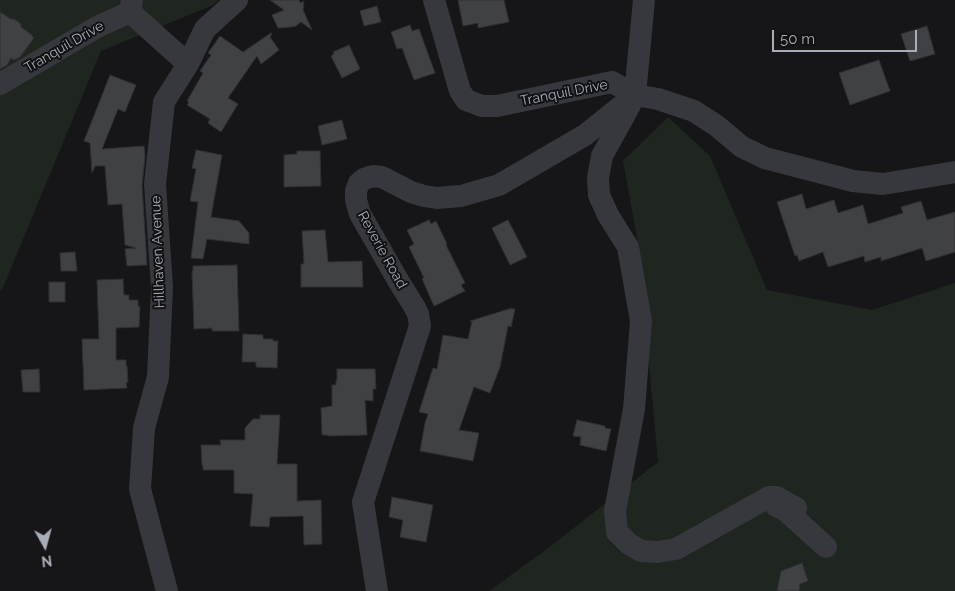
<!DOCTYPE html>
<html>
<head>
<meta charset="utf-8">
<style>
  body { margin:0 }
  #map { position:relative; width:955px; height:591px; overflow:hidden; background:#161618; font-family:Raleway,sans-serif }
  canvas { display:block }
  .north { position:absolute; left:20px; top:521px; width:50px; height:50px; -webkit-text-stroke:4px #111113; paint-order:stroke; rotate:173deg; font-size:14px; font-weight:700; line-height:20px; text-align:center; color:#a8adb8 }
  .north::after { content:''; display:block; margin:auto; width:18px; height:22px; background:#a8adb8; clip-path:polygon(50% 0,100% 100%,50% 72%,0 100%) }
  .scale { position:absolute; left:772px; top:30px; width:145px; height:22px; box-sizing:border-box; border:2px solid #a8adb8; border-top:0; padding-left:6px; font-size:15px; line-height:18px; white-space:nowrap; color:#a8adb8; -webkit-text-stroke:4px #111113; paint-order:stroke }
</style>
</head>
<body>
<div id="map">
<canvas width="955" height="591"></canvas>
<div class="north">N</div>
<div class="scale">50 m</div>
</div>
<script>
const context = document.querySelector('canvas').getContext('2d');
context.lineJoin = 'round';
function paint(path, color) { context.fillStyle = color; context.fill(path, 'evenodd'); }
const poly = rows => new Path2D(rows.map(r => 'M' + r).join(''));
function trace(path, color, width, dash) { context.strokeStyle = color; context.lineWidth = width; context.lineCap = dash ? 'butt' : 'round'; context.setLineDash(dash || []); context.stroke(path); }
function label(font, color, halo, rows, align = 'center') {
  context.font = font + ' Raleway,sans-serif'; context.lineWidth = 4; context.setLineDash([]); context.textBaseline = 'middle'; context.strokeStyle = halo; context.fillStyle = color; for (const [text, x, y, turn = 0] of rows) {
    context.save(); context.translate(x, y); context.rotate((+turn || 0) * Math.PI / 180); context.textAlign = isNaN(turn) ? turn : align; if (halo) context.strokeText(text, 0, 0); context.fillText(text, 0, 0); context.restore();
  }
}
paint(poly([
  [0,0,219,0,211,6,101,51,2,290,0,289],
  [668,117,710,156,767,290,872,310,955,283,955,591,489,591,547,549,658,462,638,243,623,161]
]), '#1e261f');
const building = poly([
  [270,0,299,0,300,3,304,1,303,10,312,30,301,22,296,26,291,27,278,28,272,15,284,10,270,0],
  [458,0,504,0,509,22,478,28,478,23,463,26,458,0],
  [377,6,381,22,364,26,360,11,377,6],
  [0,12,11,19,14,19,21,24,21,27,32,35,32,36,34,38,20,57,14,60,11,58,7,65,0,69,0,12],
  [410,25,412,31,419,29,435,73,414,80,402,48,397,49,391,32,410,25],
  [927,26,935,54,910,61,901,34,927,26],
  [271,33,272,34,270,37,279,50,261,64,257,56,228,98,238,104,221,132,208,123,210,119,187,105,189,102,187,101,203,73,200,71,211,55,208,53,220,36,243,52,271,33],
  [349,45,360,69,342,78,331,56,334,54,333,52,349,45],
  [879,60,890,91,850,105,839,73,879,60],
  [110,75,136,85,125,112,118,109,102,149,144,146,145,157,142,185,147,265,127,266,125,249,136,248,125,245,122,204,108,205,105,166,95,166,92,173,90,143,84,141,110,75],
  [342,120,347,139,322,145,318,126,342,120],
  [196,150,222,155,211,217,239,221,249,233,249,244,207,239,203,259,191,258,198,202,190,201,196,169,192,168,196,150],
  [297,151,320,151,321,186,284,187,284,155,297,154,297,151],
  [802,194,806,209,834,200,838,213,863,205,868,224,903,213,901,207,921,201,927,220,955,212,955,252,926,261,922,248,881,261,881,257,865,262,864,256,828,267,823,252,799,261,797,255,795,256,777,202,802,194],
  [429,220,431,224,436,221,447,244,446,245,465,283,461,285,465,291,434,306,422,279,424,278,409,247,414,244,407,230,429,220],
  [508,220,527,257,510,265,492,228,508,220],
  [325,230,328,262,362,261,363,287,301,287,301,264,304,264,302,231,325,230],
  [75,252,77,271,61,271,60,253,75,252],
  [237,265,239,331,212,331,212,328,194,329,192,271,193,271,193,266,237,265],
  [123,279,124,295,129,295,129,300,138,300,138,306,140,307,139,327,116,328,116,360,126,360,126,366,127,366,128,382,126,382,127,388,84,390,82,339,99,339,97,280,123,279],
  [49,282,65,282,65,302,49,302,49,282],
  [512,308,511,309,515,309,511,327,508,326,500,367,490,393,474,387,459,430,479,433,473,461,420,451,425,423,428,414,419,412,433,368,437,369,443,335,468,339,472,321,470,321,512,308],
  [243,334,263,335,263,339,273,339,273,341,278,341,277,368,256,367,256,362,242,362,243,334],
  [39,369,40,392,23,392,21,370,39,369],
  [337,369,375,369,376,389,373,389,373,401,365,400,367,435,328,436,328,435,322,435,321,408,332,406,332,385,336,385,336,380,337,380,337,369],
  [260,415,280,415,277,464,297,464,297,501,321,500,322,544,304,545,303,516,270,517,269,527,250,526,253,494,234,493,234,470,203,470,203,466,202,466,201,445,221,445,220,440,245,440,245,428,253,419,260,419,260,415],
  [577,420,605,426,605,428,611,429,606,451,580,445,581,437,573,436,577,420],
  [392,497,433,505,426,542,400,537,403,520,389,517,392,497],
  [802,563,808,581,800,584,799,591,777,591,781,571,802,563]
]);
paint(building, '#404145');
trace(building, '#303034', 1);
trace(poly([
  [132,0,130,12,188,64,164,102,155,184,162,287,158,377,144,428,140,489,167,591],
  [434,0,460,91,466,100,482,106,497,106,612,82,635,95,658,99,694,111,717,126,742,147,765,158,853,181,883,184,955,172],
  [188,64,205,29,237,0],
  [0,84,97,27,130,12],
  [630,105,602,156,598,178,599,195,608,215,628,247,641,321,634,409,615,511,617,532,629,544,641,551,657,552,676,549,769,497,776,497,796,508],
  [776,506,785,510,826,547],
  [377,591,363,502,420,326,418,314,414,306,399,282,360,214,356,200,356,191,359,183,364,179,373,176,382,177,411,192,424,196,437,198,461,196,499,185,585,135,635,95,644,0]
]), '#37383d', 22);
label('14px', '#a8adb8', '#111113', [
  ["Tranquil Drive",64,47,-30],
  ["Tranquil Drive",564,93,-11],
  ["Reverie Road",382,250,61],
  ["Hillhaven Avenue",158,252,-92]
]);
</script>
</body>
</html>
